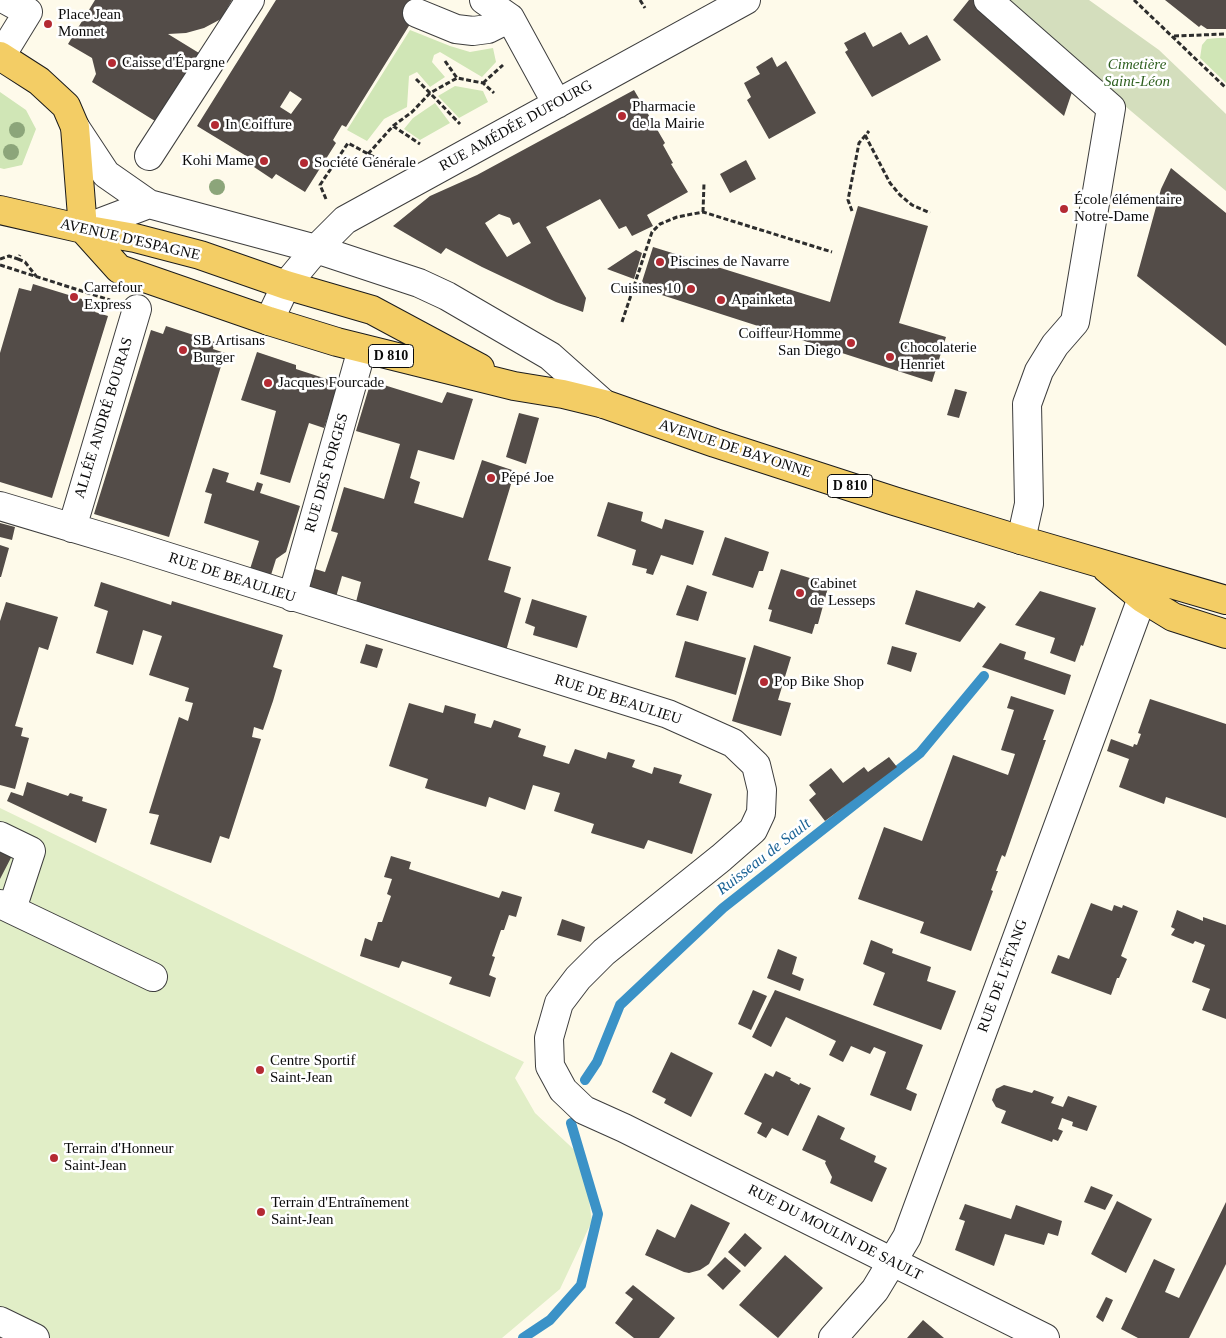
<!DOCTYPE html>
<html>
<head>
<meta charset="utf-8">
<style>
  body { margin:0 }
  canvas { display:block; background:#fefaea }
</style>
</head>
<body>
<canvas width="1226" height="1338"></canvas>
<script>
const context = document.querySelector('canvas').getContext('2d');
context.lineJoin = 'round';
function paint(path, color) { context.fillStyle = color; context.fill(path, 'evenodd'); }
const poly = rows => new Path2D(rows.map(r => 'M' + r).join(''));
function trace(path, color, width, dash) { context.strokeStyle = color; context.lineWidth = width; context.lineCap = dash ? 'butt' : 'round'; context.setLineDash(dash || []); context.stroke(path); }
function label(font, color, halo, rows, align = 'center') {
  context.font = font + ' "Times New Roman",serif'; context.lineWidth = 5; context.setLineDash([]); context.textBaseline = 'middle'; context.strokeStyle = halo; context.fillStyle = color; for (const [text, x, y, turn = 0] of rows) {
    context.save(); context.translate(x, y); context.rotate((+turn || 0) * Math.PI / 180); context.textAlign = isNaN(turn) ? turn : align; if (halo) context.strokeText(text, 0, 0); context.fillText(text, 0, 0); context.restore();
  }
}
paint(poly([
  [410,30,450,46,470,52,493,48,496,62,482,77,440,52,434,55,432,62,445,77,430,87,417,72,409,76,407,107,384,119,367,141,347,130],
  [1218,38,1226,38,1226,83,1200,58,1202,45,1207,39],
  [455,86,483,91,488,102,459,118,438,96],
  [0,92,26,110,36,129,22,165,4,169,0,168],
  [435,103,450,123,420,140,404,129,413,118]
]), '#d0e6b6');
paint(poly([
  [999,0,1089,0,1159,50,1226,114,1226,191]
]), '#d4debd');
paint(poly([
  [0,808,524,1062,515,1078,535,1113,583,1158,592,1221,560,1289,502,1338,0,1338]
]), '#e1eec7');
trace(poly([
  [585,1080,597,1062,620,1005,723,908,920,753,984,676],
  [523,1338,550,1320,581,1285,598,1214,571,1123]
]), '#3b92c7', 10);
paint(poly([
  [95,0,232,0,221,19,204,28,186,33,168,34,199,53,155,121,92,82,96,74,92,58,68,44],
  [276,0,425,0,346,127,342,125,333,140,336,143,305,192,276,174,272,179,245,161,248,157,197,126],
  [290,91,302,99,291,114,280,107],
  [969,0,977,0,1075,83,1064,116,953,20],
  [1165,0,1226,0,1226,29,1207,29,1201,25,1199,27],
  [865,32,873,47,901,32,909,45,927,35,941,60,872,97,845,52,848,50,844,43],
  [772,57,777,67,786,61,816,113,769,139,747,100,751,97,744,83,760,74,756,67],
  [634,90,665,143,663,145,673,163,671,164,688,192,647,215,653,226,632,236,626,226,619,229,600,199,546,227,586,298,583,312,556,302,482,267,446,248,441,254,393,226,430,196,477,175],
  [499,214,510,218,513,225,519,222,531,243,507,257,485,223],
  [746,160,756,179,730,193,720,174],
  [1171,168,1226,213,1226,346,1137,276,1161,189],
  [858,206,928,226,899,323,946,337,932,382,640,288,653,247,830,302],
  [636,250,642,253,634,279,607,269],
  [33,284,98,304,95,312,108,316,52,498,0,482,0,353,19,288,31,291],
  [166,326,215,342,213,349,225,353,169,537,94,514,151,330,163,334],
  [257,352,296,365,296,369,339,383,324,428,309,423,290,483,260,474,276,411,241,400],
  [371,381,442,403,447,392,473,399,454,460,418,450,410,478,420,482,414,503,463,518,482,460,515,471,488,560,511,567,504,592,521,598,506,651,356,602,361,582,342,576,336,597,309,588,315,569,325,572,338,533,331,531,344,487,384,499,400,444,356,431],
  [955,389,967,392,959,418,947,415],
  [519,413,539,418,526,464,506,457],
  [213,468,229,473,226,482,254,491,257,482,263,484,260,493,300,506,286,552,276,559,271,575,250,569,259,541,204,523,212,494,205,492],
  [608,502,643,512,641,521,662,529,665,519,704,531,693,565,661,555,653,575,646,573,647,569,632,565,636,550,597,536],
  [0,523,15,527,12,540,0,537],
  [725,537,769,552,763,571,759,571,753,588,712,575],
  [0,545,9,548,1,577,0,577],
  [781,569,829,584,818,624,815,624,812,634,769,621,772,610,768,609],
  [101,582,171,605,172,601,283,635,273,667,282,670,273,701,263,730,254,727,252,737,261,739,229,839,220,836,211,863,150,844,159,815,149,813,179,717,188,721,193,703,185,701,189,688,149,675,162,636,143,630,133,665,96,653,108,611,94,606],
  [687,585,707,592,698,621,676,615],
  [916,590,974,608,978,602,986,607,960,642,905,624],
  [1040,591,1096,608,1083,646,1081,645,1075,662,1050,653,1055,638,1015,625],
  [532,599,587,616,577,648,533,635,535,627,525,623],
  [6,602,58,617,48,650,39,647,15,726,23,728,21,736,29,738,15,789,0,785,0,621],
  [685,641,746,658,736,695,675,677],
  [1000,643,1026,652,1024,659,1071,675,1065,695,982,667],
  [366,644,383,649,377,668,360,663],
  [754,645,791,657,778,700,791,703,781,736,732,721],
  [892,646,917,653,911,672,887,664],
  [1011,696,1054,710,1043,740,1046,740,1005,857,1002,855,996,871,998,871,991,890,993,891,971,951,920,933,924,922,858,899,884,827,922,841,953,755,1008,775,1015,754,1001,750,1014,710,1007,708],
  [1150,699,1226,724,1226,818,1166,797,1164,804,1119,787,1129,759,1107,751,1111,739,1133,747,1134,744,1137,745,1141,734,1138,733],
  [409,703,443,713,445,705,476,714,474,723,491,728,494,720,521,729,518,737,546,746,543,756,569,764,575,749,606,759,608,752,635,760,632,767,652,774,654,767,682,775,679,783,712,794,692,854,648,840,644,849,591,833,594,824,554,811,560,793,533,785,525,810,489,797,486,807,425,788,428,779,389,766],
  [889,757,897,767,825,821,809,800,816,794,809,785,831,768,843,783,864,767,868,772],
  [27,782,68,796,70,793,83,797,82,801,107,809,96,843,7,801,11,792,23,796],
  [0,842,15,850,0,879],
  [391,856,411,862,409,869,499,898,502,891,522,897,516,917,509,915,504,930,501,930,492,956,495,957,489,975,496,978,490,997,449,984,452,977,402,961,399,968,360,956,365,938,372,941,378,922,382,922,391,896,387,894,392,879,384,877],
  [1091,903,1112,911,1114,905,1122,908,1123,905,1138,911,1121,956,1127,959,1119,978,1117,978,1111,995,1051,973,1058,955,1069,959],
  [1177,910,1203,921,1203,917,1226,925,1226,1019,1202,1010,1210,989,1192,982,1205,945,1195,941,1193,944,1171,935,1175,929,1171,927],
  [562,919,585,927,581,942,557,935],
  [871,940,893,949,892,953,931,967,927,981,956,991,941,1030,873,1005,885,973,863,964],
  [778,949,797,957,792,974,804,979,800,991,767,978],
  [753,990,767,996,751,1030,738,1024],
  [775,990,923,1045,906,1089,917,1094,911,1111,870,1095,886,1052,874,1047,870,1054,851,1046,843,1062,829,1055,836,1041,786,1017,771,1047,752,1037],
  [671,1052,713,1073,691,1117,664,1103,666,1099,652,1092],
  [776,1071,791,1078,790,1080,799,1085,800,1083,811,1088,788,1136,772,1128,766,1138,757,1133,762,1123,744,1114,765,1073,773,1077],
  [1004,1085,1032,1093,1034,1090,1054,1097,1051,1103,1063,1107,1068,1096,1097,1106,1087,1131,1072,1126,1073,1122,1062,1118,1058,1129,1063,1131,1058,1141,1053,1139,1052,1142,1001,1123,1006,1111,996,1107,992,1100,996,1089],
  [818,1115,845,1128,840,1139,876,1156,874,1162,887,1168,872,1202,830,1183,832,1177,825,1163,826,1161,802,1150],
  [1091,1186,1113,1195,1105,1210,1084,1202],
  [1117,1201,1152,1219,1126,1273,1091,1254],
  [1226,1202,1226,1264,1189,1338,1138,1338,1121,1329,1154,1259,1175,1269,1165,1292,1179,1298],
  [691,1204,730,1223,709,1264,700,1270,689,1273,684,1272,645,1255,657,1229,675,1238],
  [965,1204,1011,1219,1016,1205,1062,1221,1058,1236,1048,1233,1044,1245,1005,1234,994,1266,955,1250,965,1221,959,1219],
  [745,1233,762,1248,745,1267,728,1252],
  [785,1255,823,1288,778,1338,739,1305],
  [725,1257,741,1271,723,1290,707,1275],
  [633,1285,675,1318,659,1338,634,1338,615,1323,633,1299,625,1293],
  [1106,1297,1113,1300,1103,1322,1096,1317],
  [923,1320,944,1338,907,1338]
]), '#534c48');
const minor = poly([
  [484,0,510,18,557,104],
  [988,0,1111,108,1075,322,1055,345,1039,371,1027,404,1029,504,1021,540],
  [417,13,456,29,473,31,488,29,510,18],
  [1,56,28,12,6,0],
  [75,127,106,174,149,204,316,249,419,283,447,296,550,356,604,404],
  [149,156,250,0],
  [83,229,149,204],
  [269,321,286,285,316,249,345,220,746,0],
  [0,506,127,544,668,714,733,743,756,765,762,790,761,813,753,830,721,858,604,952,578,978,559,1003,549,1038,550,1066,563,1090,584,1110,624,1128,1045,1338],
  [72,528,137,309],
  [292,597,362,349],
  [0,836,31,851,12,909],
  [0,904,153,977],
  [0,1321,35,1338],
  [833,1338,875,1290,907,1237,1142,598]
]);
const major = poly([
  [0,56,39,81,66,106,75,127,83,229,119,269,269,321,337,342,514,386,563,394,604,404,715,443,894,501,1021,540,1226,600],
  [0,210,83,229,135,238,200,255,286,285,372,310,480,368],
  [1107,569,1142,598,1173,617,1226,634]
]);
trace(minor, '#3e3e3e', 30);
trace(major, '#1c1c1c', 30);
trace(poly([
  [640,0,645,8],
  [1134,0,1226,88],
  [1174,36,1226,34],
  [445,61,457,78],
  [416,79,430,93,457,78,483,83,494,93],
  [483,83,503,65],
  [393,126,420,144],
  [865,135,890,183,900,195,912,205,930,213],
  [368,154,393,126,412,112,430,93,460,124],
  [326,199,320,185,348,143,387,164],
  [852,211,848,200,859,143,869,131],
  [703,212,704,183],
  [0,259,9,256,18,259,20,255],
  [18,259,25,262,36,276],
  [0,265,110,300],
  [622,322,652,232,660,224,677,217,703,212,832,252]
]), '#2d2d2d', 3, [5, 2.5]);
trace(minor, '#fff', 28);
trace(major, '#f3cd65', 28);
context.fillStyle = '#8ca57a';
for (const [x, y] of [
  [17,130],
  [11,152],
  [217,187]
]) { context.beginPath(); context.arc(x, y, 8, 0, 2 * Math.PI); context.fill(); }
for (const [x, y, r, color] of [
  [48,24,5,"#b42a33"],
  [112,63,5,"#b42a33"],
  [622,116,5,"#b42a33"],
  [215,125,5,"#b42a33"],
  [264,161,5,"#b42a33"],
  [304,163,5,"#b42a33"],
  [1064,209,5,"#b42a33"],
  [660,262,5,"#b42a33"],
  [691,289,5,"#b42a33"],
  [74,297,5,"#b42a33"],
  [721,300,5,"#b42a33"],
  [851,343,5,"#b42a33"],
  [183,350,5,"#b42a33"],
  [890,357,5,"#b42a33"],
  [268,383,5,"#b42a33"],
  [491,478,5,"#b42a33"],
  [800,593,5,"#b42a33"],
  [764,682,5,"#b42a33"],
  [260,1070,5,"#b42a33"],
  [54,1158,5,"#b42a33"],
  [261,1212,5,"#b42a33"]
]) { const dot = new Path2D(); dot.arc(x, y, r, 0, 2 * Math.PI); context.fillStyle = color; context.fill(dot); trace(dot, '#fff', 2); }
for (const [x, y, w] of [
  [391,356,45],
  [850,486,45]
]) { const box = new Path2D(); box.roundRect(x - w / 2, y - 11.5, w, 23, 4); context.fillStyle = '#fff'; context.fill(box); trace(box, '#0b0b0b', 1); }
label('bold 14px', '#0b0b0b', null, [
  ["D 810",391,356],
  ["D 810",850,486]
]);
label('15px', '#0b0b0b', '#fff', [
  ["Place Jean",58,15],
  ["Monnet",58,32],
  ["Caisse d'Épargne",122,63],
  ["Pharmacie",632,107],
  ["de la Mairie",632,124],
  ["In Coiffure",225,125],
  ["Kohi Mame",254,161,"right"],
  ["Société Générale",314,163],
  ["École élémentaire",1074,200],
  ["Notre-Dame",1074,217],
  ["Piscines de Navarre",670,262],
  ["Carrefour",84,288],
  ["Express",84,305],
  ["Cuisines 10",681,289,"right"],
  ["Apainketa",731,300],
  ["Coiffeur Homme",841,334,"right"],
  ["San Diego",841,351,"right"],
  ["SB Artisans",193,341],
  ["Burger",193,358],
  ["Chocolaterie",900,348],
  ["Henriet",900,365],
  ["Jacques Fourcade",278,383],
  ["Pépé Joe",501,478],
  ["Cabinet",810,584],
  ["de Lesseps",810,601],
  ["Pop Bike Shop",774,682],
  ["Centre Sportif",270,1061],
  ["Saint-Jean",270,1078],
  ["Terrain d'Honneur",64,1149],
  ["Saint-Jean",64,1166],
  ["Terrain d'Entraînement",271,1203],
  ["Saint-Jean",271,1220]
], 'left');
label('italic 15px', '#2e5f1f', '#fff', [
  ["Cimetière",1137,65],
  ["Saint-Léon",1137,82]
]);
label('15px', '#0b0b0b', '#fff', [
  ["RUE AMÉDÉE DUFOURG",516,126,-29],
  ["AVENUE D'ESPAGNE",130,240,13],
  ["ALLÉE ANDRÉ BOURAS",104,418,-73],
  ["AVENUE DE BAYONNE",735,449,18],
  ["RUE DES FORGES",327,473,-74],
  ["RUE DE BEAULIEU",232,578,18],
  ["RUE DE BEAULIEU",618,700,18],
  ["RUE DE L'ÉTANG",1003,976,-70],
  ["RUE DU MOULIN DE SAULT",835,1233,27]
]);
label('italic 16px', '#1b6396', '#fff', [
  ["Ruisseau de Sault",764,857,-38]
]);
</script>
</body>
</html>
